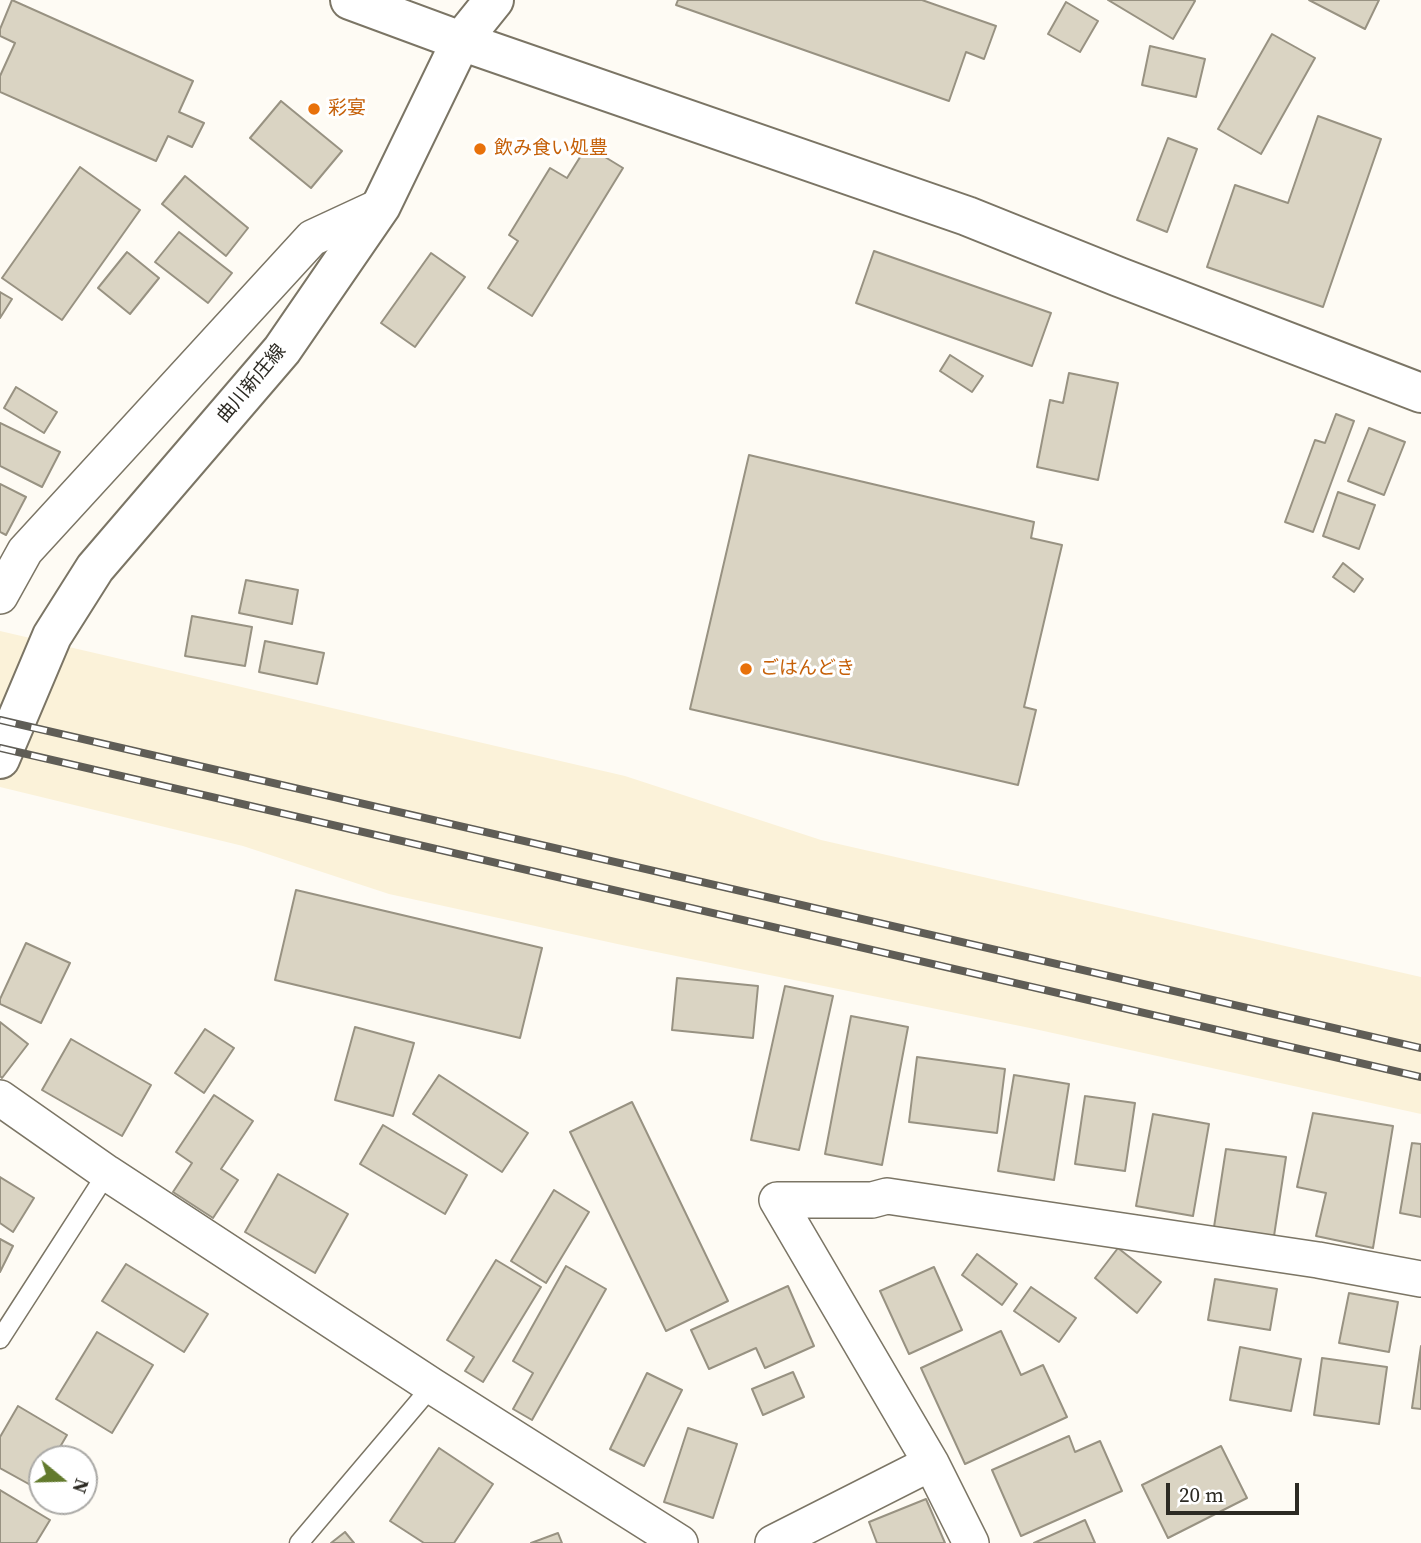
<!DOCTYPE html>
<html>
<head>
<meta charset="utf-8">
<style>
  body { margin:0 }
  #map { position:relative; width:1421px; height:1543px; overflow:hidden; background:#fefbf4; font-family:"Source Serif 4",serif }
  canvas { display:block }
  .north { position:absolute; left:28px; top:1445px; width:70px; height:70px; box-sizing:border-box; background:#fff; border:2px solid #abaaa7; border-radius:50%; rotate:109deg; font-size:19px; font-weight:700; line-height:28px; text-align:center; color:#2c2a23 }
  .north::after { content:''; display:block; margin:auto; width:24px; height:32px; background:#627a2d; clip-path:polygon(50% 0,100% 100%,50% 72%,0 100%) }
  .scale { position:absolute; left:1166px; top:1483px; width:133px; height:32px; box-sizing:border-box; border:4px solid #2c2a23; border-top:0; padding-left:9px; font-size:21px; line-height:24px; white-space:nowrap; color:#2c2a23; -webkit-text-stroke:5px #fff; paint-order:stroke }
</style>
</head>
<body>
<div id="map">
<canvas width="1421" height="1543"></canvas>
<div class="north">N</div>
<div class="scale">20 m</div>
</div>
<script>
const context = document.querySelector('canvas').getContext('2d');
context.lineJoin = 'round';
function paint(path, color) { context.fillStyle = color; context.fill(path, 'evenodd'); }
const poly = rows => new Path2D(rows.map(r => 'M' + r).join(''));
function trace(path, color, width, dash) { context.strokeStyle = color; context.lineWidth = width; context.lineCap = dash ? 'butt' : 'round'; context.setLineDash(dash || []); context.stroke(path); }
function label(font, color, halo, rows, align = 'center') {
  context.font = font + ' "Source Serif 4","Noto Sans JP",serif'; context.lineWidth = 6; context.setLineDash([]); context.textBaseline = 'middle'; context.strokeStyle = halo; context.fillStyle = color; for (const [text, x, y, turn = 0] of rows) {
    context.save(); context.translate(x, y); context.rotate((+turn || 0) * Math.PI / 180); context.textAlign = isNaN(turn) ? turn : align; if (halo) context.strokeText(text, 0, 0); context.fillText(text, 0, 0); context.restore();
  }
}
paint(poly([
  [0,631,625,776,821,840,1421,977,1421,1114,1030,1028,622,945,389,894,243,846,0,787]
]), '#fbf2d9');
const building = poly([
  [12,0,193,81,179,112,204,123,192,147,168,136,156,161,0,92,0,76,15,43,0,36,0,29,12,0],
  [678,0,922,0,996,26,984,59,966,52,949,101,676,5,678,0],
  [1108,0,1193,0,1195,1,1173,39,1108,0],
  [1309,0,1379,0,1365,29,1309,0],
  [1066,2,1098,21,1080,52,1048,34,1066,2],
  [1272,34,1315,58,1261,154,1218,129,1272,34],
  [1150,46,1205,59,1196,97,1142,85,1150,46],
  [281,101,342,151,311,188,250,138,281,101],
  [1318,116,1381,139,1323,307,1207,267,1235,185,1288,203,1318,116],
  [1168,138,1197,149,1167,232,1137,220,1168,138],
  [587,146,623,168,532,316,488,288,518,241,509,235,550,168,567,178,587,146],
  [80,167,140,210,62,320,2,278,80,167],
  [185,176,248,228,226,256,162,204,185,176],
  [179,232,232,273,208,303,155,262,179,232],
  [874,251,1051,313,1032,366,856,303,874,251],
  [127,252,159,278,130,314,98,288,127,252],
  [431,253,465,277,415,347,381,323,431,253],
  [0,292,12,299,0,318,0,292],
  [950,355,983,376,972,392,940,371,950,355],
  [1069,373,1118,383,1098,480,1037,467,1050,400,1063,403,1069,373],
  [16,387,57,412,44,433,4,408,16,387],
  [1336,414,1354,421,1313,532,1285,522,1315,440,1325,443,1336,414],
  [0,423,60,452,42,487,0,466,0,423],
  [1369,428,1405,442,1384,495,1348,481,1369,428],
  [749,455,1034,522,1031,538,1062,545,1024,707,1036,710,1018,785,690,709,749,455],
  [0,484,26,497,6,535,0,532,0,484],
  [1338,492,1375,505,1359,549,1323,536,1338,492],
  [1343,563,1363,579,1354,592,1333,577,1343,563],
  [246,580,298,590,292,624,239,613,246,580],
  [192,616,252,627,245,666,185,656,192,616],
  [265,641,324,653,317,684,259,672,265,641],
  [296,890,542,948,520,1038,275,980,296,890],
  [26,943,70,963,41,1023,0,1004,0,999,26,943],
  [677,978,758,986,753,1038,672,1030,677,978],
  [785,986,833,996,799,1150,751,1140,785,986],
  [851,1016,908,1027,882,1165,825,1154,851,1016],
  [0,1022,28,1044,2,1078,0,1076,0,1022],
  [355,1027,414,1043,393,1116,335,1100,355,1027],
  [205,1029,234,1048,204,1093,175,1073,205,1029],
  [71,1039,151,1085,122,1136,42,1090,71,1039],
  [917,1057,1005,1069,997,1133,909,1122,917,1057],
  [439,1075,528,1133,502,1172,413,1114,439,1075],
  [1014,1075,1069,1084,1054,1180,998,1171,1014,1075],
  [214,1095,253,1121,221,1169,238,1180,213,1218,173,1192,192,1163,176,1152,214,1095],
  [1085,1096,1135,1103,1125,1171,1075,1164,1085,1096],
  [632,1102,728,1301,666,1331,570,1132,632,1102],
  [1313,1113,1393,1126,1373,1248,1316,1236,1326,1193,1297,1187,1313,1113],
  [1153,1114,1209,1124,1193,1216,1136,1206,1153,1114],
  [383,1125,467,1175,445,1214,360,1164,383,1125],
  [1412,1143,1421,1144,1421,1217,1400,1213,1412,1143],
  [1226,1149,1286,1157,1274,1236,1214,1227,1226,1149],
  [278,1174,348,1214,315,1273,245,1232,278,1174],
  [0,1177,34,1198,13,1232,0,1223,0,1177],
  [554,1190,589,1212,546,1283,511,1261,554,1190],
  [0,1239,13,1246,0,1272,0,1239],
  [1118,1248,1161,1282,1137,1313,1095,1278,1118,1248],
  [977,1254,1017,1284,1002,1305,962,1275,977,1254],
  [496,1260,541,1287,483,1382,465,1371,474,1357,447,1340,496,1260],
  [126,1264,208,1314,184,1352,102,1301,126,1264],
  [566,1266,606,1289,532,1420,513,1409,533,1373,513,1361,566,1266],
  [934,1267,962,1330,909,1354,880,1291,934,1267],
  [1215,1279,1277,1289,1270,1330,1208,1320,1215,1279],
  [788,1286,814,1346,765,1368,756,1348,709,1369,691,1330,788,1286],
  [1031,1287,1076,1318,1059,1342,1014,1311,1031,1287],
  [1349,1293,1398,1302,1389,1352,1339,1343,1349,1293],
  [1001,1331,1021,1375,1043,1365,1067,1417,965,1464,921,1368,1001,1331],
  [97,1332,153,1365,112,1433,56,1399,97,1332],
  [1421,1346,1421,1409,1412,1408,1421,1346],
  [1240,1347,1301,1359,1291,1411,1230,1400,1240,1347],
  [1322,1358,1387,1367,1379,1424,1314,1415,1322,1358],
  [793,1372,804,1397,763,1415,752,1389,793,1372],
  [647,1373,682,1390,644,1466,610,1449,647,1373],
  [18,1406,67,1435,53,1459,42,1459,42,1478,36,1488,0,1468,0,1437,18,1406],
  [688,1428,737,1444,713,1518,664,1502,688,1428],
  [1069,1436,1075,1452,1100,1441,1122,1491,1021,1536,992,1470,1069,1436],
  [1221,1446,1247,1498,1168,1538,1142,1485,1221,1446],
  [439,1448,493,1484,454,1543,424,1543,390,1521,439,1448],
  [0,1490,50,1520,36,1543,0,1543,0,1490],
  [926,1499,945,1543,877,1543,869,1522,926,1499],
  [1085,1520,1095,1543,1034,1543,1085,1520],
  [345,1532,354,1543,331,1543,345,1532],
  [558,1533,562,1543,531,1543,558,1533]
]);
paint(building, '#dad4c3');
trace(building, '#989282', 2);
const lane = poly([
  [0,1339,107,1173],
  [299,1543,432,1386]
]);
const street = poly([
  [0,596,25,551,312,238,381,206],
  [0,1098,107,1173,432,1386,680,1543],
  [773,1543,931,1463],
  [971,1543,931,1463,777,1200,872,1200,887,1196,1318,1260,1421,1279]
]);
const secondary = poly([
  [350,0,461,41,967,216,1119,277,1421,393],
  [0,759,52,636,95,568,282,350,381,206,461,41,494,0]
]);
trace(lane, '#7b7565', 21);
trace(street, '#7b7565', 38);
trace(secondary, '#7b7565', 42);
trace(lane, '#fff', 18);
trace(street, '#fff', 35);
trace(secondary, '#fff', 38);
const rail = poly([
  [0,720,1421,1048],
  [0,748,1421,1077]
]);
trace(rail, '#5f5d56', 8);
trace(rail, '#fff', 5, [16]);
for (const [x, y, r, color] of [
  [314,109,7,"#e8710a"],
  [480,149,7,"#e8710a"],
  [746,669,7,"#e8710a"]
]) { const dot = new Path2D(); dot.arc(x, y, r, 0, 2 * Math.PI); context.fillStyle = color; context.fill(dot); trace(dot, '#fff', 2.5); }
label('19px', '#c56008', '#fff', [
  ["彩宴",328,109],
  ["飲み食い処豊",494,149],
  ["ごはんどき",760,669]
], 'left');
label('19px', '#2c2a23', '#fff', [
  ["曲川新庄線",252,384,-50]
]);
</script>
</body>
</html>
